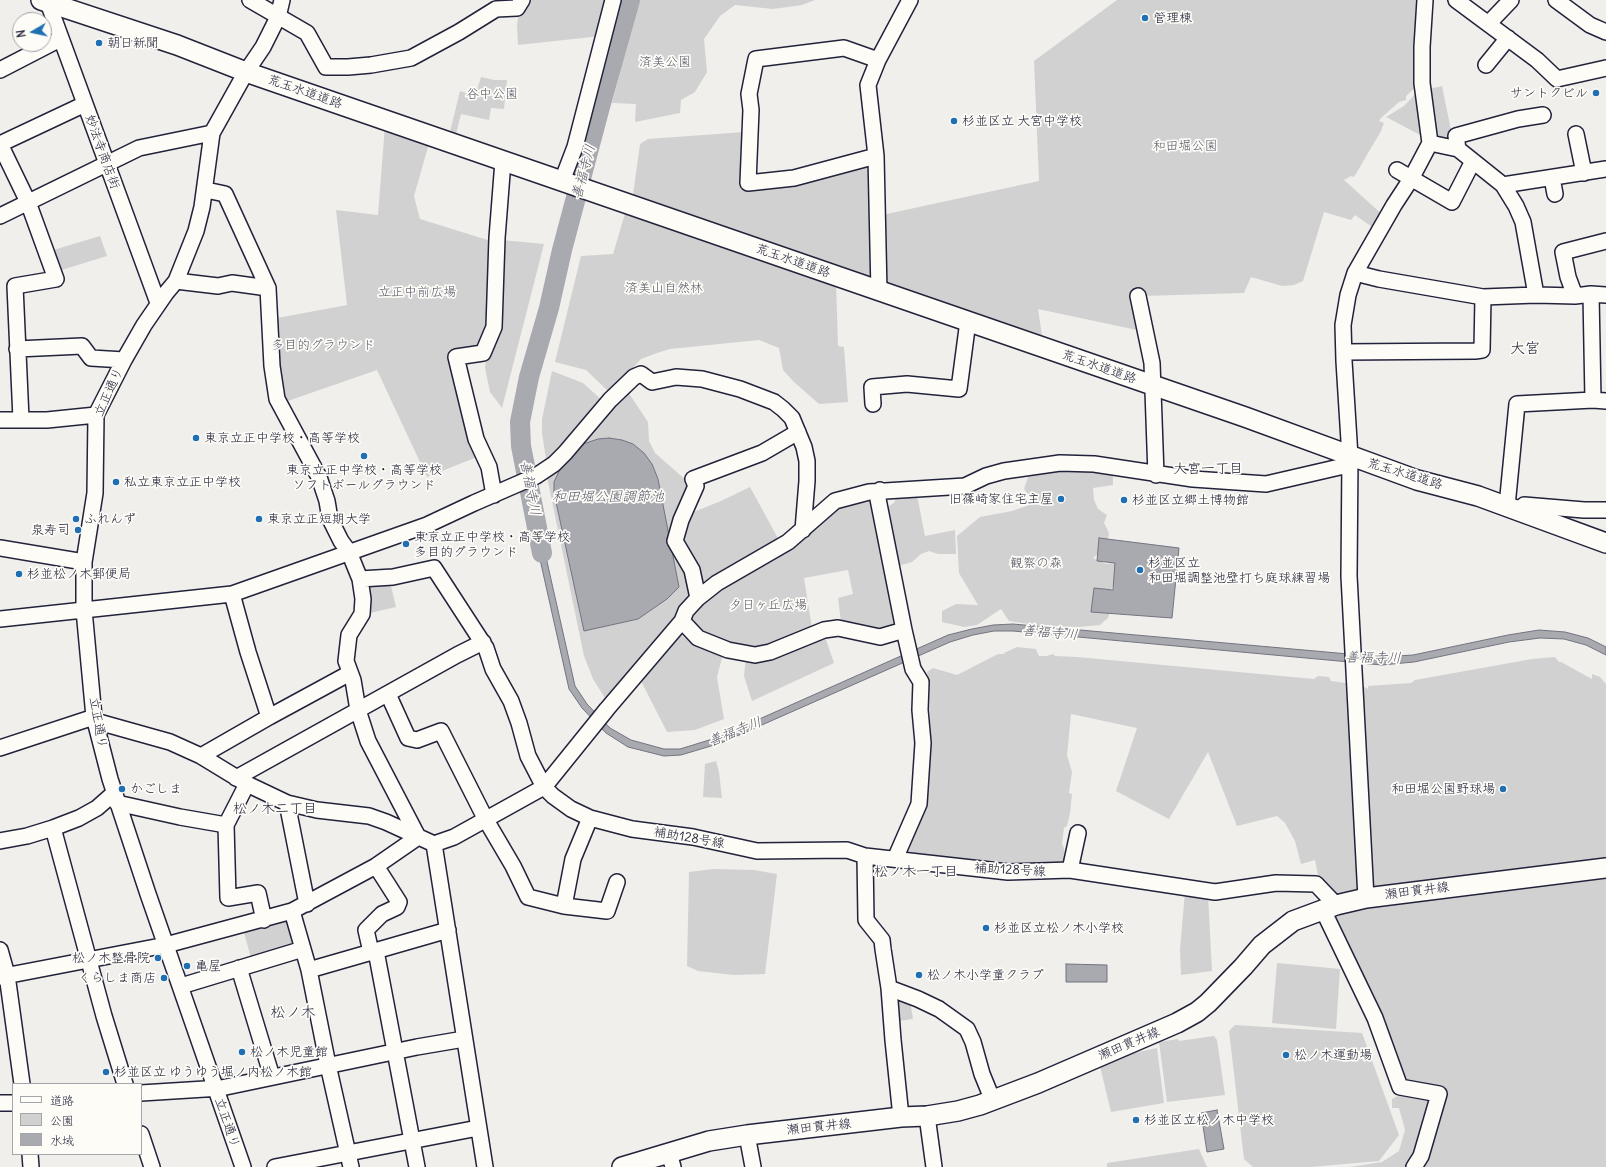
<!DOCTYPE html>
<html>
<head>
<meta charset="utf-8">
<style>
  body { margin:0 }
  #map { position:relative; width:1606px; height:1167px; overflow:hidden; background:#f0efec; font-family:Delius,"Klee One",sans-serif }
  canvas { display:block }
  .legend { position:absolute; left:12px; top:1083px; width:130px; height:72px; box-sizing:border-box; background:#fdfcf7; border:1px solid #a5a5ac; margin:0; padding:5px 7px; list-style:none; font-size:12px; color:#22223b }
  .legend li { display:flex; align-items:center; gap:8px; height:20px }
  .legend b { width:20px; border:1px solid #a5a5ac }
  .north { position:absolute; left:12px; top:12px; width:40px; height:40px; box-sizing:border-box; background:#fdfcf7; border:1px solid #a5a5ac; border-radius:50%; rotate:261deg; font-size:11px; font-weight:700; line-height:16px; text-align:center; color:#22223b }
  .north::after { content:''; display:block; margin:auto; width:14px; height:18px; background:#1f6fb2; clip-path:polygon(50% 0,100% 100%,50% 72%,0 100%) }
</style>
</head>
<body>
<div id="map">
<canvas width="1606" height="1167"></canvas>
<ul class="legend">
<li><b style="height:5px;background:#fdfcf7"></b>道路</li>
<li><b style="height:11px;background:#d2d1d1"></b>公園</li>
<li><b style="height:11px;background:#a9a9b0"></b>水域</li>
</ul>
<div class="north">N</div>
</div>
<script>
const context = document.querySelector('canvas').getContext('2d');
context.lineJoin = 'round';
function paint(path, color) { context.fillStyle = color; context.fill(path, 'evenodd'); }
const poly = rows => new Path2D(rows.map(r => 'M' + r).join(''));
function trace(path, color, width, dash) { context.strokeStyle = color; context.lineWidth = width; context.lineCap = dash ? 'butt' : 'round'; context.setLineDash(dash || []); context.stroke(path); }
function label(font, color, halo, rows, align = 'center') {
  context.font = font + ' Delius,"Klee One",sans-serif'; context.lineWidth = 3.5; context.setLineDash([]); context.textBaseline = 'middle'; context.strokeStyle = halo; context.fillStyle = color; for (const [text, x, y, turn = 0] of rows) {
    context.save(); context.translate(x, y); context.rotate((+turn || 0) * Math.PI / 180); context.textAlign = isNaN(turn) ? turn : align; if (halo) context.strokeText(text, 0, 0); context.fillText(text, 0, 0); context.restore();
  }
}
paint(poly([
  [528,0,610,0,601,36,518,45,517,25,519,12],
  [640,0,815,0,802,5,773,9,735,5,720,16,704,39,707,72,695,92,681,100,680,113,635,122,636,104,612,103,637,7],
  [1117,0,1429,0,1419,84,1406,96,1406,100,1399,102,1381,118,1379,121,1384,123,1381,131,1354,177,1351,176,1344,180,1384,216,1375,229,1355,215,1351,220,1324,212,1303,281,1294,285,1282,286,1251,277,1244,293,1143,296,1131,298,1137,330,1038,309,1043,342,883,284,882,215,1039,181,1034,61],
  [481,77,494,80,507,80,504,109,491,108,489,120,461,114,455,138,449,136,460,91,475,96],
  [1442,86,1452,135,1448,143,1433,138,1429,89],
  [1419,90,1424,137,1386,117,1404,106],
  [385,125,430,140,414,196,420,219,494,242,491,325,480,349,450,355,458,379,467,439,477,457,427,477,377,370,282,403,272,319,347,305,336,210,378,215],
  [744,132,745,187,871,160,876,280,635,199,633,195,640,144,648,139],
  [626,210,836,282,838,346,844,347,848,402,819,404,794,382,783,370,779,348,759,340,670,349,657,353,641,359,610,393,586,370,555,362,581,256,613,254],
  [100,236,107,256,58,271,50,251],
  [501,240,544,244,502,408,490,392,485,368],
  [552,371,583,383,604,402,556,458,546,459,542,433,542,419],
  [626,389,648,422,649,441,655,453,687,481,692,487,675,522,692,594,680,606,679,615,605,698,593,679,584,656,547,477],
  [1058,470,1113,472,1113,485,1093,488,1094,500,1098,509,1107,515,1104,523,1109,533,1107,546,1093,558,1106,564,1115,563,1118,580,1108,593,1110,611,1108,618,1100,625,1079,627,1035,625,1009,621,1001,609,977,625,964,627,942,622,942,611,956,604,978,605,959,573,957,536,980,517,1012,511,1035,503,1024,489,1028,477],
  [750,487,780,542,702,590,680,542,691,513,721,501],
  [917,495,925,536,955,530,956,554,938,554,929,551,921,554,912,562,898,566,888,507,895,502,895,496],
  [870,502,896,626,880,633,841,622,838,598,853,594,848,570,804,578,812,628,770,647,751,650,725,644,692,628,688,615,700,601,837,506],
  [390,582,396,607,366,614,369,583],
  [678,632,691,643,723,654,717,677,724,719,695,730,667,732,639,677],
  [824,634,834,663,752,701,744,676,746,656],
  [1017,647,1036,649,1039,656,1047,656,1053,654,1055,656,1077,657,1314,679,1318,676,1329,677,1331,681,1361,685,1368,689,1368,686,1411,683,1415,680,1532,659,1555,657,1559,662,1561,662,1592,679,1592,674,1600,677,1606,684,1606,863,1360,891,1339,899,1319,880,1315,860,1301,864,1295,841,1285,823,1277,816,1237,826,1208,752,1169,819,1116,791,1137,728,1071,714,1067,755,1072,772,1069,793,1072,794,1070,813,1067,826,1064,828,1062,844,1064,848,1065,861,1059,864,1005,865,909,855,906,850,924,809,930,737,929,682,927,672,933,668,957,675,998,654,1005,654,1004,653],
  [716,761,719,772,722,798,703,797,705,764],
  [713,869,754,870,777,874,765,974,734,975,698,971,687,966,689,872],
  [1606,874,1606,1167,1350,1167,1382,1162,1399,1151,1405,1130,1399,1108,1392,1108,1392,1099,1398,1096,1428,1101,1426,1116,1446,1092,1402,1082,1378,1010,1334,915,1336,912],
  [1185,892,1208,895,1212,971,1181,975,1180,949],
  [286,913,295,944,251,958,242,925],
  [1277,963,1340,969,1336,1029,1272,1023],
  [910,1000,913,1019,898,1021,894,1001],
  [1235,1025,1362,1033,1399,1135,1379,1161,1311,1167,1253,1167,1244,1159,1229,1031],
  [1214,1036,1217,1040,1225,1095,1167,1102,1159,1042,1178,1039,1179,1041],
  [1157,1048,1164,1103,1111,1112,1099,1062,1107,1059],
  [1199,1149,1207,1167,1107,1167,1107,1163]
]), '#d2d1d1');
const water = poly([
  [609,438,622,440,633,444,644,453,652,464,658,479,679,587,667,599,638,619,584,631,554,493,554,482,562,465,576,449,583,444,598,439,609,438],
  [539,526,575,686,587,704,610,728,631,740,664,749,680,749,719,737,948,635,972,629,993,625,1013,624,1382,657,1413,655,1508,635,1539,630,1565,632,1588,638,1606,647,1606,655,1586,645,1564,639,1540,638,1509,642,1414,662,1382,665,1013,631,994,631,973,635,950,642,721,743,681,755,664,756,628,747,606,733,582,708,569,689,533,528,539,526],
  [1099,538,1179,548,1172,618,1091,612,1094,588,1113,590,1115,563,1097,561,1099,538],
  [1066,964,1107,965,1107,982,1066,982,1066,964],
  [1217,1110,1224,1149,1207,1152,1201,1113,1217,1110]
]);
paint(water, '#a9a9b0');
trace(water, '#737381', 1);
trace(poly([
  [542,553,521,446,520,422,529,377,549,308,562,250,600,107,630,0]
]), '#a9a9b0', 20);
const minor = poly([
  [47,0,158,303],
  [250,0,307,33,326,67,348,67,371,65,411,58,459,32,496,9,517,8,522,0],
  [1456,0,1537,60,1557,79,1606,68],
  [1556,0,1590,25,1606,32],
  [1489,23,1511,0],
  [1486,65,1508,38],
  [0,70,60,39],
  [1576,134,1584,173],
  [1430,143,1458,149,1503,185,1516,206,1523,222,1536,295],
  [0,144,28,202,56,279,15,286,21,419],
  [0,144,85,104],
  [1458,149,1456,136,1518,119,1543,115],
  [876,156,794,178,748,183,751,110,749,94,756,59,844,48,878,60],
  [1397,170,1452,202,1473,161],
  [1552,178,1555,194],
  [562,181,575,147,613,0],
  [1503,185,1606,169],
  [206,190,225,194,268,288,272,366,277,399,319,477,327,501,330,519,341,541,349,552,360,579,363,599,362,614,349,635,346,661,353,680,358,710,368,741,418,837],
  [0,216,139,148,212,133],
  [1355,273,1379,279,1483,297,1536,295,1575,296,1591,294,1606,295],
  [176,281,218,286,232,283,268,288],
  [879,292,876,156,868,85,878,60,910,0],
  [1591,294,1593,400],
  [1138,296,1152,363,1156,475],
  [1575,296,1568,277,1563,252,1606,241],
  [17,349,82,346,91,358,124,360],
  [1344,352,1475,351,1482,350,1483,297],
  [873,404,872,387,907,384,959,389,968,321],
  [0,420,47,420,96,415],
  [880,490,878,499,904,630,913,669,921,682,920,710,923,743,919,804,895,859],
  [494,495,489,467,476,439,456,357,483,353,494,327,497,238,503,161],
  [1507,506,1517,404,1593,400,1606,401],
  [1518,511,1524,505,1584,510,1606,510],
  [0,548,84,562],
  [360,579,393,577,434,568,486,648,493,669,511,701,519,723,528,756,544,787,553,796,571,809,590,818,632,829,693,837,757,851,847,850,865,856,1008,872,1070,870,1215,892,1276,883,1316,884,1336,905],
  [232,594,248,652,269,717],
  [698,598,692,570,675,541,681,520,696,486,693,479,762,453,798,432],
  [0,619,232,594,427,525,474,503,536,476,554,464,565,453,610,400,634,377,641,374,652,382,676,377,702,379,740,389,774,402,783,409,792,418,804,447,807,461,807,481,803,530],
  [682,621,698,638,728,650,755,655,770,652,824,630,838,628,880,637,904,630],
  [388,694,408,738,417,740,441,731,486,820,513,866,528,897,564,906,607,911,617,882],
  [95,721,170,742,201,756,247,784,287,803,317,810,369,816,386,822,434,844,454,837,544,787,607,709,682,621,686,611,698,598,717,583,788,542,835,501,869,492,965,486,986,476,1004,471,1060,463,1094,464,1193,479,1266,484,1344,466,1350,457],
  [0,748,94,717],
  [201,756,269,717,350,673],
  [236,778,457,655,483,642],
  [247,784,226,825,228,898,258,893,264,920],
  [117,803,180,817,226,825],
  [287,803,307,904],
  [53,828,104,1016,125,1084],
  [0,841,27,836,53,828,79,818,97,808,114,793],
  [434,844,485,1167],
  [865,856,866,920,882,940,883,949,889,988,893,1040,901,1117],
  [1070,870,1078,833],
  [1366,898,1349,576,1350,457,1344,361,1343,325,1348,295,1355,273,1394,205,1411,179,1430,143,1422,83,1422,47,1425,0],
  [564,906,573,859,590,818],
  [1323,910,1375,1018,1400,1087,1439,1094,1421,1156,1414,1167],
  [292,911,309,970,328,1065,351,1167],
  [0,950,7,975,22,1084],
  [376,951,417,1167],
  [371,952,366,930,382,914,397,907,399,902,376,866],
  [239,968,272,1077],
  [309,970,448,930],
  [0,977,166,945,292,911,376,866,418,837],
  [181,986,303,949],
  [889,988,918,999,939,1009,967,1029,973,1042,982,1074,993,1101],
  [141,1093,221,1088,417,1047,464,1039],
  [0,1103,13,1103],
  [927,1116,934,1167],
  [141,1134,152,1167],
  [747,1135,753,1167],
  [669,1153,673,1167],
  [30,1154,31,1167],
  [243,1167,148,894,110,779,94,717,84,610,84,562,95,493,96,415,124,360,144,325,166,293,176,281,196,231,202,207,212,133,246,72,263,47,278,17,282,0],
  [275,1167,478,1128]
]);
const major = poly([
  [41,0,177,45,246,72,1245,417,1417,480,1478,496,1606,543],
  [622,1167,709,1141,747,1135,901,1117,927,1116,958,1111,980,1105,1038,1083,1140,1039,1177,1023,1197,1012,1208,1003,1243,967,1262,945,1293,921,1336,905,1366,898,1606,868]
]);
trace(minor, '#22223b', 18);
trace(major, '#22223b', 22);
trace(minor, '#fdfcf7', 15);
trace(major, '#fdfcf7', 19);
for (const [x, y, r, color] of [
  [1145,18,4,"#1f6fb2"],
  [99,43,4,"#1f6fb2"],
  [1596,93,4,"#1f6fb2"],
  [954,121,4,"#1f6fb2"],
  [196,438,4,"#1f6fb2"],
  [364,456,4,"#1f6fb2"],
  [116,482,4,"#1f6fb2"],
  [1061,499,4,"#1f6fb2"],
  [1124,500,4,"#1f6fb2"],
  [76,519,4,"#1f6fb2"],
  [259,519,4,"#1f6fb2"],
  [78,530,4,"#1f6fb2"],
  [406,544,4,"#1f6fb2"],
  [1140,570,4,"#1f6fb2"],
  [19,574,4,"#1f6fb2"],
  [122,789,4,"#1f6fb2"],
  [1503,789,4,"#1f6fb2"],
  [986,928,4,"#1f6fb2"],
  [158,958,4,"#1f6fb2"],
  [187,966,4,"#1f6fb2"],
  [919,975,4,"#1f6fb2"],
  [164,978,4,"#1f6fb2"],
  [242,1052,4,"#1f6fb2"],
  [1286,1055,4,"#1f6fb2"],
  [106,1072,4,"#1f6fb2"],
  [1136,1120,4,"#1f6fb2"]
]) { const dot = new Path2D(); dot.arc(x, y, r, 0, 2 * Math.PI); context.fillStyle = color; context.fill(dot); trace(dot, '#fdfcf7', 1.5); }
label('13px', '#22223b', '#fdfcf7', [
  ["管理棟",1153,18],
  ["朝日新聞",107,43],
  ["サントクビル",1588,93,"right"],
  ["杉並区立 大宮中学校",962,121],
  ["東京立正中学校・高等学校",204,438],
  ["東京立正中学校・高等学校",364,470,"center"],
  ["ソフトボールグラウンド",364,485,"center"],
  ["私立東京立正中学校",124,482],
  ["旧篠崎家住宅主屋",1053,499,"right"],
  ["杉並区立郷土博物館",1132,500],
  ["ふれんず",84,519],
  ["東京立正短期大学",267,519],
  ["泉寿司",70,530,"right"],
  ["東京立正中学校・高等学校",414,537],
  ["多目的グラウンド",414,552],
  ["杉並区立",1148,563],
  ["和田堀調整池壁打ち庭球練習場",1148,578],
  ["杉並松ノ木郵便局",27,574],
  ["かごしま",130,789],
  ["和田堀公園野球場",1495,789,"right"],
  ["杉並区立松ノ木小学校",994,928],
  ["松ノ木整骨院",150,958,"right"],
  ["亀屋",195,966],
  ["松ノ木小学童クラブ",927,975],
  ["くらしま商店",156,978,"right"],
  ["松ノ木児童館",250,1052],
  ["松ノ木運動場",1294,1055],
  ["杉並区立 ゆうゆう堀ノ内松ノ木館",114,1072],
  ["杉並区立松ノ木中学校",1144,1120]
], 'left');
label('13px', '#575768', '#fdfcf7', [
  ["済美公園",665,62],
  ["谷中公園",492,94],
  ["和田堀公園",1185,146],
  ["済美山自然林",664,288],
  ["立正中前広場",417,292],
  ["多目的グラウンド",323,345],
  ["観察の森",1036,563],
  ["夕日ヶ丘広場",768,605]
]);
label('13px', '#22223b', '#fdfcf7', [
  ["荒玉水道道路",305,92,19],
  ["妙法寺商店街",102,152,70],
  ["荒玉水道道路",793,261,19],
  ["荒玉水道道路",1099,367,19],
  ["立正通り",109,392,-66],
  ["荒玉水道道路",1405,474,17],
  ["立正通り",98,723,80],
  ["補助128号線",689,838,10],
  ["補助128号線",1010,870,3],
  ["瀬田貫井線",1417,891,-7],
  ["瀬田貫井線",1129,1044,-23],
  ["立正通り",227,1123,71],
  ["瀬田貫井線",819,1127,-6]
]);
label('italic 14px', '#58586a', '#fdfcf7', [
  ["善福寺川",584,172,-75],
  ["善福寺川",530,488,79],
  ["和田堀公園調節池",608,497],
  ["善福寺川",1050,633,5],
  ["善福寺川",1373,658,1],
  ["善福寺川",735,732,-22]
]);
label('14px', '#22223b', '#fdfcf7', [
  ["大宮一丁目",1208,469],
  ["松ノ木二丁目",275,809],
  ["松ノ木一丁目",916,872]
]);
label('15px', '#22223b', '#fdfcf7', [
  ["大宮",1525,349],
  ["松ノ木",293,1013]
]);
</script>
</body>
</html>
